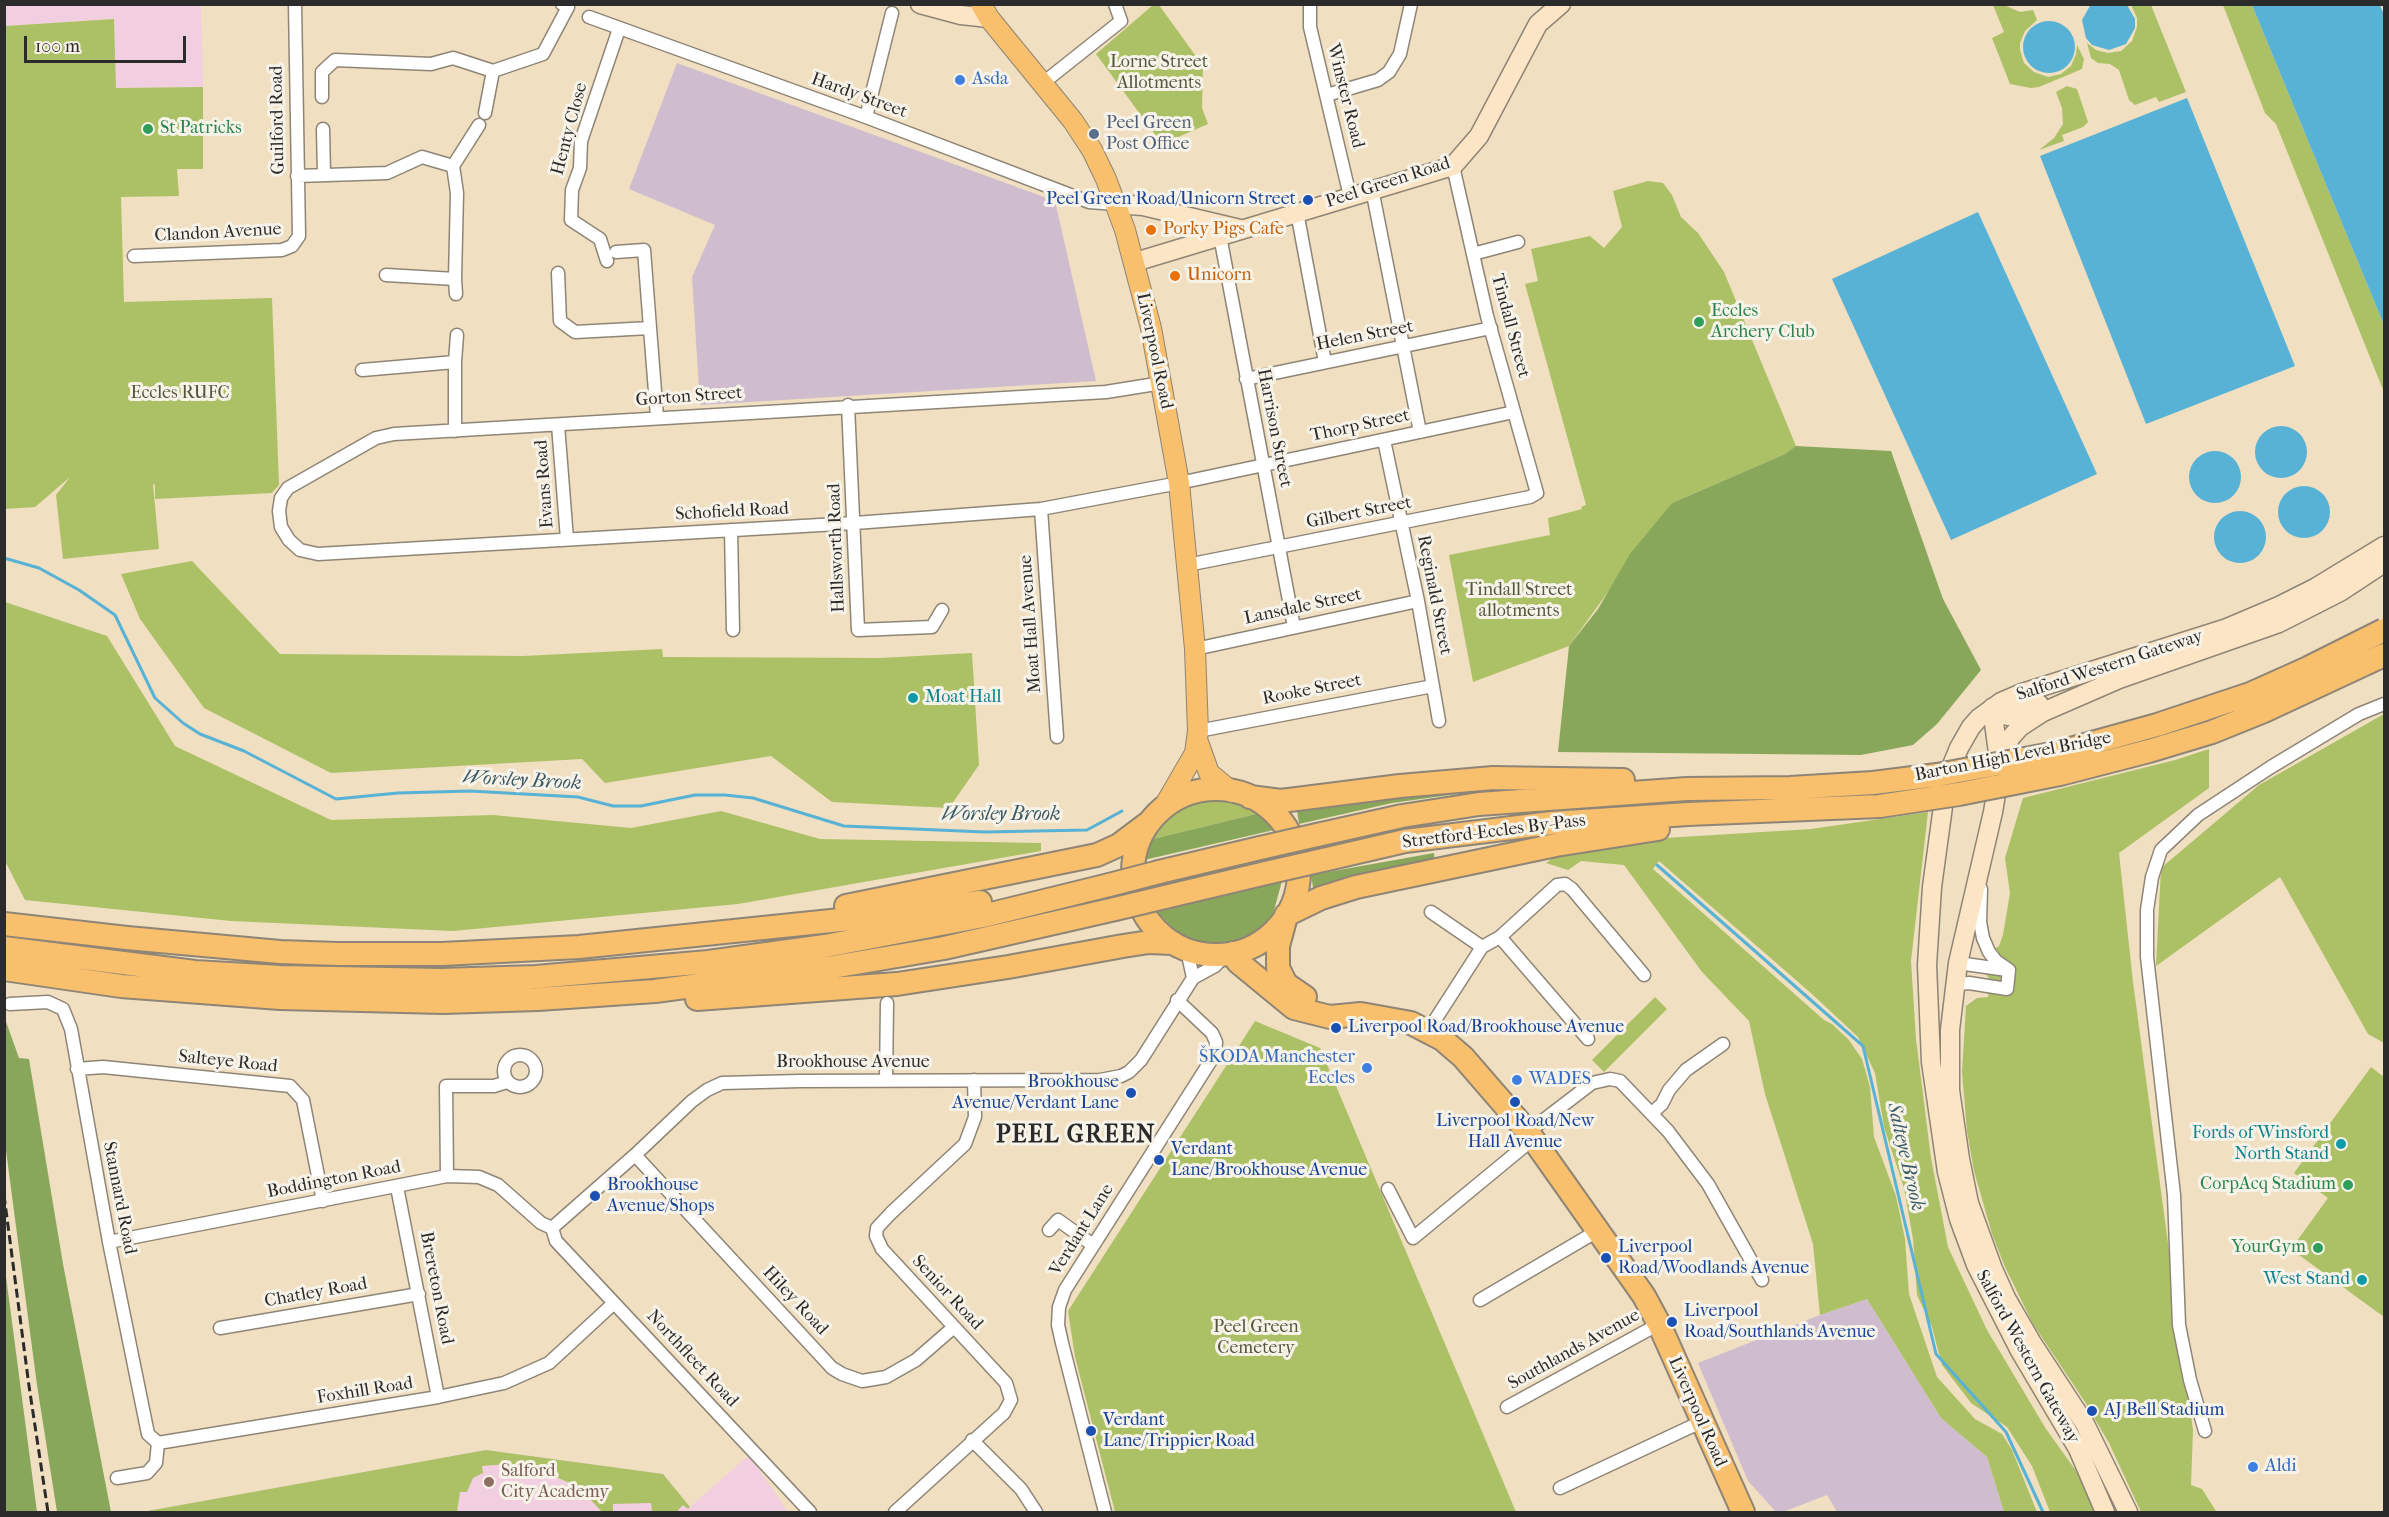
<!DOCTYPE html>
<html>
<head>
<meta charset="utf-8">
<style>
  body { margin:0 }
  #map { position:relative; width:2389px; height:1517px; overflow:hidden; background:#f0dfc0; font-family:"IM FELL French Canon",serif }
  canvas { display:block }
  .frame { position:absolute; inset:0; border:6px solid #2b2b2b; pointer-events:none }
  .scale { position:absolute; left:24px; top:36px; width:162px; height:27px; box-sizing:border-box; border:3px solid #2b2b2b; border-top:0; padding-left:8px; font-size:18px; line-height:21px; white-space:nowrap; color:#2b2b2b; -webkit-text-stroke:4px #f7f3e8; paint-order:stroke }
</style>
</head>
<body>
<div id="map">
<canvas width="2389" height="1517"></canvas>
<div class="frame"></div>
<div class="scale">100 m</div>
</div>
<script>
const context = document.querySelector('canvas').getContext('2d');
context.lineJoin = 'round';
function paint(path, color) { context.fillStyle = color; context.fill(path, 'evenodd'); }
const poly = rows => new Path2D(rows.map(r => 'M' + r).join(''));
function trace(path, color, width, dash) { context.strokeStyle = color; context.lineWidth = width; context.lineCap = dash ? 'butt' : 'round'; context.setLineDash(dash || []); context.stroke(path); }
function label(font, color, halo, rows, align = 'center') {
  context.font = font + ' "IM FELL French Canon",serif'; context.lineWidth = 6; context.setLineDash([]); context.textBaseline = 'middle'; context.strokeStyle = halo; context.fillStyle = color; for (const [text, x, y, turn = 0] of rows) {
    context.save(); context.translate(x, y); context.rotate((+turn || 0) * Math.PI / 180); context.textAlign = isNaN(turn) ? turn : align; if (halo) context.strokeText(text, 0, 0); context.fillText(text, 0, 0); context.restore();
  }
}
paint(poly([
  [5,5,207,5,201,6,203,87,115,88,114,19,5,26],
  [486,1450,663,1474,690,1507,749,1455,788,1512,143,1512]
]), '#f2cfe0');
paint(poly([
  [677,63,1055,201,1096,381,700,405,692,277,715,225,629,189],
  [1867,1299,1941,1418,1987,1457,2004,1512,1837,1512,1827,1495,1783,1512,1776,1512,1748,1481,1698,1363,1820,1315]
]), '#cfbdcf');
paint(poly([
  [1153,5,1159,5,1203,66,1202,108,1208,124,1162,144,1096,54],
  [1993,5,2004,5,2020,12,2033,10,2037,20,2025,31,2020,43,2020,50,2024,63,2034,72,2048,77,2061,74,2071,66,2076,54,2077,45,2084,59,2082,69,2039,87,2031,88,2010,84,1992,38,2004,32],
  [2131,5,2151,5,2186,92,2159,102,2156,97,2135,105,2129,100,2119,70,2110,64,2098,63,2091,58,2087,43,2096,50,2108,53,2121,51,2132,41,2137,27,2137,18],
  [2223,5,2252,5,2384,325,2384,392,2276,124,2265,113],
  [114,19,116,88,203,87,203,169,177,169,179,196,121,197,124,302,272,298,279,485,272,493,155,499,155,485,153,484,159,549,63,559,56,495,70,477,35,507,5,509,5,26],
  [2067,86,2077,89,2088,122,2083,127,2062,135,2064,141,2039,150,2054,138,2063,124,2062,108,2056,92],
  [1648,181,1663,183,1672,195,1681,217,1698,233,1724,272,1796,446,1785,454,1672,503,1569,646,1473,682,1449,555,1550,535,1548,518,1582,509,1581,507,1586,505,1525,284,1538,281,1531,249,1590,236,1604,248,1622,227,1613,191],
  [192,561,280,654,523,656,662,649,663,657,880,658,972,653,979,765,949,808,832,802,771,756,605,783,582,759,331,773,204,708,140,619,121,574],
  [5,602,107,636,175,746,331,820,493,815,631,828,721,811,820,839,1041,843,1041,851,738,904,453,931,231,921,25,900,5,861],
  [2384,714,2384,1043,2368,1034,2280,877,2156,966,2161,868,2259,785],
  [2209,749,2209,788,2119,853,2133,982,2193,1430,2191,1485,2202,1489,2216,1511,2141,1512,2109,1443,2085,1402,2033,1324,2005,1267,1992,1234,1974,1171,1967,1131,1962,1072,1966,1006,1977,998,1988,997,1990,980,1986,974,1989,952,1999,946,2003,935,2010,893,2005,858,2023,798,2175,760],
  [1202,793,1232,797,1246,803,1260,813,1149,840,1160,821,1170,810,1192,795],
  [1928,812,1911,961,1916,1039,1931,1158,1948,1247,1987,1330,2046,1429,2084,1482,2094,1512,2050,1512,2032,1466,2007,1427,1971,1403,1942,1365,1932,1327,1917,1295,1913,1239,1904,1188,1884,1127,1875,1073,1858,1037,1812,994,1659,861,1653,869,1824,1020,1832,1024,1849,1040,1862,1059,1870,1087,1874,1137,1896,1196,1905,1239,1909,1294,1937,1377,1975,1419,2002,1434,2012,1450,2037,1512,2004,1512,1987,1457,1941,1418,1867,1299,1820,1315,1813,1244,1765,1094,1749,1021,1702,972,1624,865,1581,861,1568,870,1546,863,1561,852,1649,839,1811,829],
  [1267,855,1269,860,1164,885,1163,880],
  [1655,997,1667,1009,1604,1072,1592,1060],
  [1255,1021,1320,1048,1516,1512,1115,1512,1075,1357,1068,1311],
  [2371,1067,2384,1077,2384,1317,2291,1249,2328,1198,2294,1173],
  [486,1450,663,1474,690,1507,688,1509,683,1505,678,1510,679,1512,652,1512,651,1503,613,1504,613,1512,602,1512,588,1497,572,1484,530,1466,508,1464,482,1466,483,1473,473,1478,467,1492,460,1492,457,1512,142,1512]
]), '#acc166');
paint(poly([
  [1796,446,1891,451,1943,599,1981,670,1937,724,1913,745,1861,755,1558,752,1569,646,1598,609,1630,554,1672,503,1785,454],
  [1463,785,1464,793,1392,803,1299,824,1296,804],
  [1260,813,1274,830,1144,860,1149,840],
  [1434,853,1435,863,1314,893,1311,875],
  [1282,881,1273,914,1261,928,1247,938,1231,945,1213,946,1196,942,1179,934,1157,912],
  [4,1016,19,1058,29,1059,63,1264,111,1512,57,1512,37,1385,5,1143],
  [5,1269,37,1512,5,1512]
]), '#89a75b');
paint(poly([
  [2091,4,2127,5,2135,19,2135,28,2126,44,2109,50,2092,45,2086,38,2082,20],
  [2252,5,2380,5,2384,15,2384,325],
  '2023 47a26 26 0 1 1 52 0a26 26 0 1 1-52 0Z',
  [2187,98,2295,366,2146,424,2040,156],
  [1978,212,2097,474,1951,540,1832,279],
  '2255 452a26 26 0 1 1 52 0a26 26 0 1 1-52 0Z',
  '2189 477a26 26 0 1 1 52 0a26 26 0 1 1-52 0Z',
  '2278 512a26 26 0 1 1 52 0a26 26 0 1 1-52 0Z',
  '2214 537a26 26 0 1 1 52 0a26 26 0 1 1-52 0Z'
]), '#57b2d5');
trace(poly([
  [4,558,39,568,79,590,115,615,155,698,183,723,200,734,244,751,336,799,398,793,470,791,578,797,613,806,641,806,695,795,725,795,753,798,844,826,985,832,1087,830,1122,811],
  [1657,865,1863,1046,1936,1354,2006,1432,2043,1512]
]), '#57b2d5', 3);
const street = poly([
  [1310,4,1310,27,1350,196],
  [589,17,866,117,1089,202,1116,204],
  [1043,83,1121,21,1115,4],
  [1327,95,1378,80,1389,72,1400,54,1411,4],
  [322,97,322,72,335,60,431,64,453,58,493,71,543,54,568,7,562,4],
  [485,113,493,71],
  [866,117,892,13],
  [323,129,324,175],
  [453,166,479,125],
  [297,176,387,173,422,157,453,166,457,193,455,279,386,275],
  [1372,189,1420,432],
  [1297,212,1325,362],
  [1220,236,1294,627],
  [616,252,644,250,650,328],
  [1473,254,1518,242],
  [134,256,282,250,292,246,299,236,295,4],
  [607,261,600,239,571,220,572,190,580,168,581,141,619,29],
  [558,273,560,321,575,332,650,328,657,417],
  [455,279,456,294],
  [455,362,457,335],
  [362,370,455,362,455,431],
  [1246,379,1491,328],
  [1162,383,1106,392,394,434,376,438,288,488,281,498,279,511,281,527,289,540,300,550,318,554,855,523,1041,509,1179,483,1514,412],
  [848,405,858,630,932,627,942,610],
  [558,425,567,539],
  [1384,440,1418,601,1439,721],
  [1041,509,1057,737],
  [731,530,733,630],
  [1187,565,1530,497,1537,493,1487,316,1453,166],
  [1195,649,1418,601],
  [1198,731,1433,686],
  [1981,889,1980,922,1983,938,1989,952,1996,961,2009,970],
  [1431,912,1482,947],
  [1500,937,1588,1039],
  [1187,950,1193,978],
  [1958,963,2007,970],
  [1955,984,1969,983,2007,989,2009,970],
  [10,1004,48,1002,63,1009,71,1029,109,1242,148,1434,158,1443],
  [1428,1031,1482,947,1500,937,1557,885,1565,884,1572,889,1644,975],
  '504 1071a16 16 0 1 1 32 0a16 16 0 1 1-32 0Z',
  [77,1069,103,1067,290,1086,303,1100,323,1201],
  [886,1080,887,1003],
  [1652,1113,1662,1104,1669,1090,1686,1070,1723,1044],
  [1528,1132,1592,1083,1610,1079,1620,1081,1668,1131,1708,1184,1762,1280],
  [635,1155,832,1368,842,1374,862,1381,886,1377,916,1360,954,1327],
  [447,1176,446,1086,494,1086,507,1082],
  [397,1187,438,1397],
  [1388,1189,1413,1238,1533,1139],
  [552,1228,635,1155,692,1101,707,1090,722,1083,800,1081,1100,1080,1121,1076,1129,1072,1141,1060,1193,978,1215,966,1226,954],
  [552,1228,556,1241,810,1512],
  [1049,1230,1058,1220,1093,1245],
  [109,1242,447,1176,479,1177,498,1185,541,1223,552,1228],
  [1480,1300,1599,1230],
  [220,1328,419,1294],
  [1507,1407,1659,1324],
  [2205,1431,2190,1380,2179,1325,2174,1195,2147,957,2147,910,2152,877,2161,850,2198,815,2271,767,2359,714,2384,704],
  [972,1440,1021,1489,1036,1512],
  [117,1478,147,1473,156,1463,158,1443,438,1397,504,1383,549,1363,614,1303],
  [1560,1488,1701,1422],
  [895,1512,1004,1413,1011,1400,1006,1383,882,1249,876,1236,877,1228,891,1213,965,1144,975,1117,974,1080],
  [1105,1512,1062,1343,1058,1325,1059,1307,1065,1290,1215,1054,1216,1042,1212,1033,1177,1000]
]);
const secondary = poly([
  [920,4,961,15,989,18],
  [1116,204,1143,206,1240,229],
  [1135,262,1453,166,1479,136,1538,24,1561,4],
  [1992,708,1997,714,2009,716,2039,704],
  [1992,708,1999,760],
  [2105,1512,2078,1449,2020,1351,1976,1265,1959,1219,1947,1172,1931,1062,1927,965,1932,887,1947,777,1959,748,1971,727,1979,718,2001,702,2022,693,2227,628,2279,606,2315,588,2384,546],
  [2128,1512,2085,1424,2032,1343,2006,1298,1993,1269,1969,1203,1960,1159,1950,1090,1950,1030,1958,963,1993,812,2003,752,2011,737,2020,727,2043,712,2119,679,2279,623,2340,592,2384,563]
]);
const primary = poly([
  [981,4,989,18,1073,121,1092,150,1106,179,1125,230,1151,328,1179,483,1195,649,1198,731,1195,753,1162,810],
  [1198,742,1209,773,1232,792]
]);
const highway = poly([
  '1133 872a83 83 0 1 1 166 0a83 83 0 1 1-166 0Z',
  [1250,797,1281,801,1400,786,1493,778,1623,780],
  [1317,835,1402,816,1479,804,1687,789,1790,788,1873,783],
  [1323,860,1405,841,1552,823,1688,814,1880,806],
  [1159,872,1260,848],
  [1165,897,1266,873],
  [846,906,1097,855,1119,845,1147,824],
  [1286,915,1321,898,1356,887,1556,845,1658,829],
  [1285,920,1278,946,1278,968,1286,984,1305,997],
  [4,924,127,938,280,952,337,954,442,954,579,947,889,915,980,902],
  [4,948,195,972,280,977,441,980,536,977,708,962,825,946,983,916,1109,885],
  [1233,953,1238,962,1294,1008,1330,1017,1361,1014,1411,1023,1442,1039,1463,1057,1528,1132,1644,1296,1659,1324,1743,1512],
  [4,969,121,986,280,998,443,1002,538,999,655,991,827,968,944,948,1115,909],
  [697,999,897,984,1008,967,1123,946,1149,942,1173,943]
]);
trace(street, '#8e8576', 15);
trace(secondary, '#8e8576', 21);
trace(primary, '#8e8576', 22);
trace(highway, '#8e8576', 26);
trace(street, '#fff', 12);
trace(secondary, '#fce5c4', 18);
trace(primary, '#f8bf6c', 20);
trace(highway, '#f8bf6c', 22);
trace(poly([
  [4,1195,29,1386,48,1512]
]), '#2b2b2b', 3, [9, 4.5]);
const highwayBridge = poly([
  [1873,783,1937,775,2052,754,2157,725,2250,694,2308,668,2384,630],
  [1880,806,1959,794,2060,774,2149,751,2212,732,2264,711,2384,655],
  [1260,848,1317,835],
  [1266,873,1323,860],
  [1109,885,1159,872],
  [1115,909,1165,897]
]);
trace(highwayBridge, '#8e8576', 26, []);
trace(highwayBridge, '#f8bf6c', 22);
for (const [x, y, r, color] of [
  [960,80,6,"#3f7fe0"],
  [148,129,6,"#2e9e5b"],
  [1094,134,6,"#5c6f8a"],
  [1308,200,6,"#1a4fb4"],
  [1151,230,6,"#e8710a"],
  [1175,276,6,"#e8710a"],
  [1699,322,6,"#2e9e5b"],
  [913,698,6,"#0f9aa8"],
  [1336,1028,6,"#1a4fb4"],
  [1367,1068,6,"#3f7fe0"],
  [1517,1080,6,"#3f7fe0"],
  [1131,1093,6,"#1a4fb4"],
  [1515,1102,6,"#1a4fb4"],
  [2341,1144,6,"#0f9aa8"],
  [1159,1160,6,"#1a4fb4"],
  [2348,1185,6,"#2e9e5b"],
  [595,1196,6,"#1a4fb4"],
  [2318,1248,6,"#2e9e5b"],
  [1606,1258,6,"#1a4fb4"],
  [2362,1280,6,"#0f9aa8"],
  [1672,1322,6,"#1a4fb4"],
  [2092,1411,6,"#1a4fb4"],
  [1091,1431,6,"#1a4fb4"],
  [2253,1467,6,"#3f7fe0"],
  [489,1482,6,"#8d6e63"]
]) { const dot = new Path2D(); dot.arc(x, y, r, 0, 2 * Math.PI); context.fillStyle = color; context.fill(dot); trace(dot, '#f7f3e8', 2); }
label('18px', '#52583d', '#f7f3e8', [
  ["Lorne Street",1159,63],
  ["Allotments",1159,84],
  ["Eccles RUFC",180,394],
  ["Tindall Street",1519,591],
  ["allotments",1519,612],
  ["Peel Green",1256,1328],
  ["Cemetery",1256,1349]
]);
label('18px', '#366cbe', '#f7f3e8', [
  ["Asda",972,80],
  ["ŠKODA Manchester",1355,1058,"right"],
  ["Eccles",1355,1079,"right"],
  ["WADES",1529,1080],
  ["Aldi",2265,1467]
], 'left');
label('18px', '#2b2b2b', '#f7f3e8', [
  ["Hardy Street",859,96,20],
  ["Winster Road",1345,96,76],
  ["Guilford Road",278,120,-91],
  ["Henty Close",570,129,-75],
  ["Peel Green Road",1388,183,-18],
  ["Clandon Avenue",218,233,-3],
  ["Tindall Street",1510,326,75],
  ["Helen Street",1365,336,-11],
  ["Liverpool Road",1154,351,78],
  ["Gorton Street",689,397,-4],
  ["Thorp Street",1360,426,-12],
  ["Harrison Street",1274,428,79],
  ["Evans Road",545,484,-94],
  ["Schofield Road",732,512,-3],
  ["Gilbert Street",1359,513,-11],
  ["Hallsworth Road",837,548,-92],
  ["Reginald Street",1434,595,79],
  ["Lansdale Street",1303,607,-12],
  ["Moat Hall Avenue",1031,624,-94],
  ["Salford Western Gateway",2110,666,-18],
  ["Rooke Street",1312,690,-11],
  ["Barton High Level Bridge",2013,757,-11],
  ["Stretford-Eccles By-Pass",1494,832,-7],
  ["Salteye Road",228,1062,6],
  ["Brookhouse Avenue",853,1063],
  ["Boddington Road",334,1180,-11],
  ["Stannard Road",119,1198,79],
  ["Verdant Lane",1082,1230,-58],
  ["Brereton Road",436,1288,79],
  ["Chatley Road",316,1293,-10],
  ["Senior Road",947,1293,47],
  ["Hiley Road",795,1301,47],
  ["Southlands Avenue",1574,1350,-29],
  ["Salford Western Gateway",2027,1357,61],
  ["Northfleet Road",692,1359,47],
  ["Foxhill Road",365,1391,-9],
  ["Liverpool Road",1697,1412,66]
]);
label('18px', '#4e5e75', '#f7f3e8', [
  ["Peel Green",1106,124],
  ["Post Office",1106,145]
], 'left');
label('18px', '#27864d', '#f7f3e8', [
  ["St Patricks",160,129],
  ["Eccles",1711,312],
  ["Archery Club",1711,333],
  ["CorpAcq Stadium",2336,1185,"right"],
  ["YourGym",2306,1248,"right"]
], 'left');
label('18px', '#164399', '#f7f3e8', [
  ["Peel Green Road/Unicorn Street",1296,200,"right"],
  ["Liverpool Road/Brookhouse Avenue",1348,1028],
  ["Brookhouse",1119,1083,"right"],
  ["Avenue/Verdant Lane",1119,1104,"right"],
  ["Liverpool Road/New",1515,1122,"center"],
  ["Hall Avenue",1515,1143,"center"],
  ["Verdant",1171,1150],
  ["Lane/Brookhouse Avenue",1171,1171],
  ["Brookhouse",607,1186],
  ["Avenue/Shops",607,1207],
  ["Liverpool",1618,1248],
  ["Road/Woodlands Avenue",1618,1269],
  ["Liverpool",1684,1312],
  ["Road/Southlands Avenue",1684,1333],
  ["AJ Bell Stadium",2104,1411],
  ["Verdant",1103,1421],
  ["Lane/Trippier Road",1103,1442]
], 'left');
label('18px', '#c56008', '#f7f3e8', [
  ["Porky Pigs Cafe",1163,230],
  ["Unicorn",1187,276]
], 'left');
label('18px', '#0d838f', '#f7f3e8', [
  ["Moat Hall",925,698,"left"],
  ["Fords of Winsford",2329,1134],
  ["North Stand",2329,1155],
  ["West Stand",2350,1280]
], 'right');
label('18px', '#785e54', '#f7f3e8', [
  ["Salford",501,1472],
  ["City Academy",501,1493]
], 'left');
label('italic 20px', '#3a5a66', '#f7f3e8', [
  ["Worsley Brook",522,781,3],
  ["Worsley Brook",1001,815],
  ["Salteye Brook",1905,1157,77]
]);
context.letterSpacing = '1.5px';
label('bold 24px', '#2b2b2b', '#f7f3e8', [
  ["PEEL GREEN",1076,1136]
]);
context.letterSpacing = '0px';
</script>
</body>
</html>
